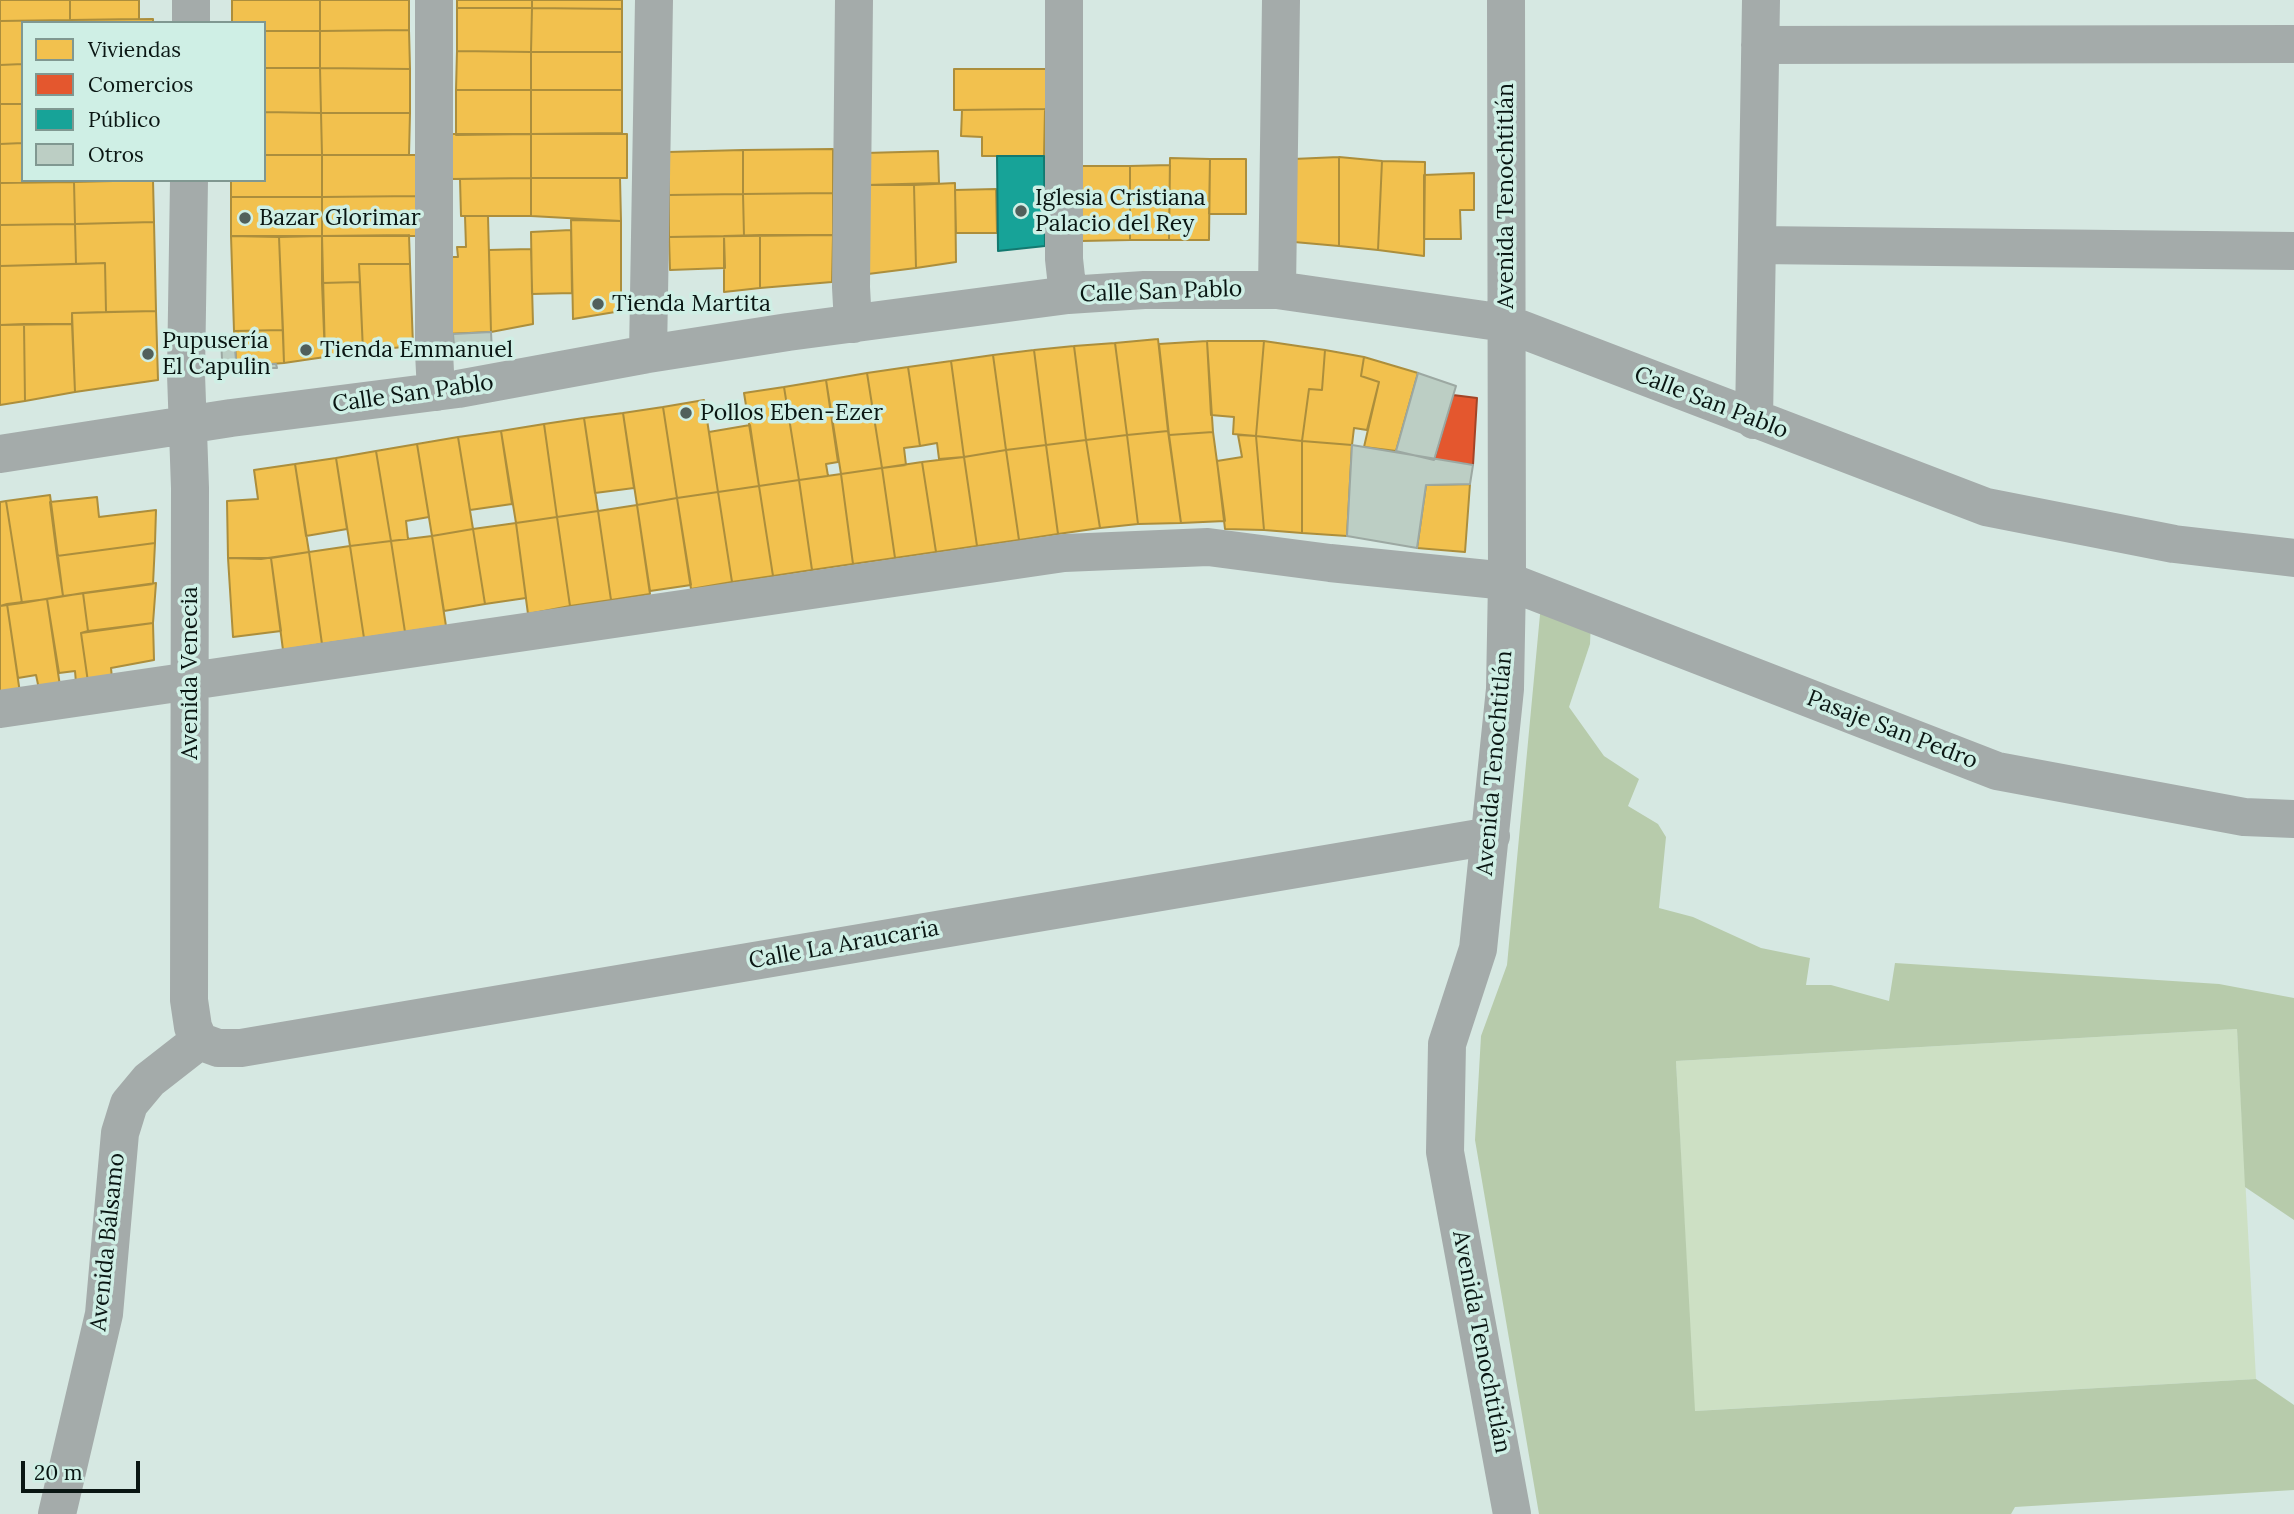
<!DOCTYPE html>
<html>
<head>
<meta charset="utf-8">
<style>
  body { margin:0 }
  #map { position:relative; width:2294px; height:1514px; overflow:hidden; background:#d6e8e2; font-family:Lora,serif }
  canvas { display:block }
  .legend { position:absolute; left:21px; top:21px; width:245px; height:161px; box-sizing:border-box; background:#cfefe5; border:2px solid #809891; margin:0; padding:9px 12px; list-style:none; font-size:21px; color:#0a1613 }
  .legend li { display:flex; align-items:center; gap:14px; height:35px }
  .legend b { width:35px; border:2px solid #809891 }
  .scale { position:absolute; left:21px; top:1461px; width:119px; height:32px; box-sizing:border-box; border:4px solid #0a1613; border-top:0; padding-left:9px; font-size:21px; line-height:24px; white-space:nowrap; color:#0a1613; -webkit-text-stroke:5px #cfefe5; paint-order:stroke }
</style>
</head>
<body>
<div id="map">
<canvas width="2294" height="1514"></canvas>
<ul class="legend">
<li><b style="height:19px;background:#f2c14e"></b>Viviendas</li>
<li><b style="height:19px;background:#e4572e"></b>Comercios</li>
<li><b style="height:19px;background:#17a398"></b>Público</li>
<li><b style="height:19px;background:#bccec4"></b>Otros</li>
</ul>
<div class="scale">20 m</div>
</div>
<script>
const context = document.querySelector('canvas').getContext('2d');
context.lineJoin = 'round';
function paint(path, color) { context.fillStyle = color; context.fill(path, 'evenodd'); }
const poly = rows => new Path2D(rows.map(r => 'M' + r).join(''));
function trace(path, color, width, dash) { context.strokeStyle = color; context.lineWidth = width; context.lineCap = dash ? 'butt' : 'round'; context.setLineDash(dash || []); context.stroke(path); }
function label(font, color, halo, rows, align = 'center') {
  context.font = font + ' Lora,serif'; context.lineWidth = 7; context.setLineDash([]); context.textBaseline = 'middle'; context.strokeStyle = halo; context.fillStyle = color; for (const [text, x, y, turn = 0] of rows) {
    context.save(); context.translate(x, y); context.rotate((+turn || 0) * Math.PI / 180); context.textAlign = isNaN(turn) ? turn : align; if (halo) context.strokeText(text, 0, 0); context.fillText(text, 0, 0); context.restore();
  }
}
paint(poly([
  [2237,1029,2256,1379,1694,1411,1676,1061]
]), '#cde0c4');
paint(poly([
  [1541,604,1591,622,1590,644,1569,707,1604,756,1639,779,1628,806,1658,824,1666,837,1659,908,1693,917,1761,948,1810,958,1806,985,1831,985,1889,1001,1895,963,2219,984,2294,998,2294,1220,2245,1187,2237,1029,1676,1061,1695,1411,2256,1379,2294,1405,2294,1490,2015,1507,2011,1514,1539,1514,1475,1140,1481,1036,1507,965]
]), '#b7cbab');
const homes = poly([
  [0,0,70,0,70,20,0,21,0,0],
  [70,0,139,0,139,19,70,20,70,0],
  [232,0,320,0,320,31,264,31,264,23,232,23,232,0],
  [320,0,409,0,409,30,320,31,320,0],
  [457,0,532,0,532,8,457,8,457,0],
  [532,0,622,0,622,9,532,8,532,0],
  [457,8,532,8,531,52,457,51,457,8],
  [532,8,622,9,622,52,531,52,532,8],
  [153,19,153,23,70,23,70,20,153,19],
  [70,20,70,23,23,23,23,64,0,65,0,21,70,20],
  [409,30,410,69,320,68,320,31,409,30],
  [264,31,320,31,320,68,264,68,264,31],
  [457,51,531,52,531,90,456,90,457,51],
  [531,52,622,52,622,90,531,90,531,52],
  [23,64,23,104,0,104,0,65,23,64],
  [264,68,320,68,321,113,264,112,264,68],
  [320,68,410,69,410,113,321,113,320,68],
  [954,69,1048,69,1048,109,954,110,954,69],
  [456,90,531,90,531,134,456,135,456,90],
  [531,90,622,90,622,133,531,134,531,90],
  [0,104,23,104,23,143,0,144,0,104],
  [1045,109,1044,156,982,156,982,137,961,136,962,110,1045,109],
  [264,112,321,113,322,155,264,155,264,112],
  [321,113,410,113,409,155,322,155,321,113],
  [451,134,531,134,531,178,450,179,451,134],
  [531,134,627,134,627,178,531,178,531,134],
  [23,143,23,180,74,182,0,183,0,144,23,143],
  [833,149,833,193,743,194,743,150,833,149],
  [743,150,743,194,669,195,668,152,743,150],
  [938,151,939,183,866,185,865,153,938,151],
  [264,155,322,155,322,197,231,197,231,180,264,180,264,155],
  [322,155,418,155,418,196,322,197,322,155],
  [1339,157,1339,246,1294,242,1293,159,1339,157],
  [1339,157,1382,161,1378,250,1339,246,1339,157],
  [1170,158,1210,159,1209,240,1169,240,1170,158],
  [1210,159,1246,159,1246,214,1209,214,1210,159],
  [1382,161,1425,162,1424,256,1378,250,1382,161],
  [1170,165,1169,240,1130,240,1130,166,1170,165],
  [1079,166,1130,166,1130,240,1081,241,1079,166],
  [1474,173,1474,210,1460,210,1461,239,1424,239,1424,175,1474,173],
  [531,178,531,216,461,216,460,179,531,178],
  [531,178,620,178,621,221,531,216,531,178],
  [153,180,154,222,75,224,74,182,153,180],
  [74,182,75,224,0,225,0,183,74,182],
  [955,183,956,262,916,268,914,185,955,183],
  [866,185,914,185,916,268,868,274,866,185],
  [996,189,997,233,956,233,955,190,996,189],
  [833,193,833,235,744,236,743,194,833,193],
  [743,194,744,236,669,237,669,195,743,194],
  [418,196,417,236,322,236,322,197,418,196],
  [231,197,322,197,322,236,231,236,231,197],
  [465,216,488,216,491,332,446,334,443,257,458,257,457,247,466,247,465,216],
  [571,220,621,221,621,311,573,319,571,220],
  [154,222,156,311,106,312,105,263,76,264,75,224,154,222],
  [75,224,76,264,0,266,0,225,75,224],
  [571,230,572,293,532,294,531,232,571,230],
  [409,235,410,264,359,264,360,282,322,283,322,236,409,235],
  [760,235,760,288,724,292,724,236,760,235],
  [760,235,833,235,832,282,760,288,760,235],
  [231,236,279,237,283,330,234,331,231,236],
  [322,236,325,357,284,363,279,237,322,236],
  [724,236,725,268,670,270,669,237,724,236],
  [531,249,533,324,491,332,489,250,531,249],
  [105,263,106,312,72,313,72,324,0,325,0,266,105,263],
  [359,264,410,264,413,346,363,351,359,264],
  [360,282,363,351,325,357,322,283,360,282],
  [156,311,158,380,75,392,72,313,156,311],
  [24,324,72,324,75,392,25,401,24,324],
  [24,324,25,401,0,405,0,325,24,324],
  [283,330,284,363,245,366,236,360,234,331,283,330],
  [1158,339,1168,431,1127,435,1115,343,1158,339],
  [1207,341,1213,432,1169,435,1159,344,1207,341],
  [1207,341,1264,341,1256,436,1233,434,1234,417,1211,415,1207,341],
  [1264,341,1325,350,1322,390,1309,389,1302,441,1256,436,1264,341],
  [1115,343,1127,435,1086,440,1074,346,1115,343],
  [1074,346,1086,440,1046,445,1034,350,1074,346],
  [1034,350,1046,445,1006,450,993,355,1034,350],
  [1325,350,1364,357,1361,376,1379,382,1367,430,1354,428,1352,445,1302,441,1309,389,1322,390,1325,350],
  [993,355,1006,450,964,457,951,361,993,355],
  [1364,357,1418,373,1396,451,1364,447,1379,382,1361,376,1364,357],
  [951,361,964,457,939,459,937,443,920,446,908,367,951,361],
  [908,367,920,446,904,448,906,465,882,468,867,373,908,367],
  [867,373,882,468,841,474,826,380,867,373],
  [826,380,838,462,826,464,828,476,799,480,784,387,826,380],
  [784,387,799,480,759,486,744,393,784,387],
  [704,400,718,492,677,498,663,407,704,400],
  [663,407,677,498,637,505,623,413,663,407],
  [623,413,634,488,595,493,584,418,623,413],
  [584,418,598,511,557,517,544,424,584,418],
  [544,424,557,517,516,523,501,431,544,424],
  [750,425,759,486,718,492,709,432,750,425],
  [501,431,512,504,470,510,458,437,501,431],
  [1168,431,1181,523,1138,524,1127,435,1168,431],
  [1213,432,1225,521,1181,523,1169,435,1213,432],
  [1127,435,1138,524,1100,528,1086,440,1127,435],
  [1238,435,1256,436,1264,530,1225,529,1217,461,1242,457,1238,435],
  [1256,436,1302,441,1302,533,1264,530,1256,436],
  [458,437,473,529,432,536,417,444,458,437],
  [1086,440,1100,528,1058,534,1046,445,1086,440],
  [1302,441,1352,445,1347,536,1302,533,1302,441],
  [417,444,429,517,406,521,408,539,391,541,376,451,417,444],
  [1046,445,1058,534,1019,540,1006,450,1046,445],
  [1006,450,1019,540,977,546,964,457,1006,450],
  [376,451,391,541,350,546,336,458,376,451],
  [964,457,977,546,936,552,922,462,964,457],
  [336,458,347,529,306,536,295,464,336,458],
  [922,462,936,552,895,558,882,468,922,462],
  [295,464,309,552,261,559,228,558,227,501,258,499,254,470,295,464],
  [882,468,895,558,853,564,841,474,882,468],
  [841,474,853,564,812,570,799,480,841,474],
  [799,480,812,570,773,576,759,486,799,480],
  [1470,484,1465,552,1417,548,1426,485,1470,484],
  [759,486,773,576,732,582,718,492,759,486],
  [718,492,732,582,691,589,677,498,718,492],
  [50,495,63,596,22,603,6,501,50,495],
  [97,497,99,517,156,510,155,543,57,556,50,502,97,497],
  [677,498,691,585,650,591,637,505,677,498],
  [6,501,22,603,0,606,0,502,6,501],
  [637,505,650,594,611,600,598,511,637,505],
  [598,511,611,600,570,606,557,517,598,511],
  [557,517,570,606,528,614,516,523,557,517],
  [516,523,526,598,485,604,473,529,516,523],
  [473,529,485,604,444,611,432,536,473,529],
  [432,536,446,626,405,632,391,541,432,536],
  [391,541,405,632,364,638,350,546,391,541],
  [155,543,153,584,63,596,57,556,155,543],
  [350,546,364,638,322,644,309,552,350,546],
  [309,552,322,644,283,650,271,558,309,552],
  [228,558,271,558,281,631,233,637,228,558],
  [156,583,153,623,88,631,83,593,156,583],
  [83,593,88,631,81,633,88,682,76,683,75,671,59,673,47,599,83,593],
  [47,599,60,686,39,689,36,675,18,678,7,604,47,599],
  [7,604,20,693,0,696,0,606,7,604],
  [153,623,154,660,111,668,112,678,88,682,81,633,153,623]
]);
paint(homes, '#f2c14e');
trace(homes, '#ac8e3c', 2);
const shops = poly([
  [1453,395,1477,398,1473,465,1434,460,1453,395]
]);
paint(shops, '#e4572e');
trace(shops, '#a34426', 2);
const public = poly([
  [997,156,1044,156,1045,246,998,251,997,156]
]);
paint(public, '#17a398');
trace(public, '#137970', 2);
const building = poly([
  [491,332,492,353,455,357,453,334,491,332],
  [221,337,234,338,236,360,241,364,276,364,277,368,261,368,261,374,238,372,239,366,227,364,222,360,221,337],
  [1418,373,1456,386,1434,460,1396,451,1418,373],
  [1352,445,1473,465,1470,484,1426,485,1417,548,1347,536,1352,445]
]);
paint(building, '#bccec4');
trace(building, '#9ca8a2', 2);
trace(poly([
  [434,0,434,352,436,392],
  [1064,0,1064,259,1068,295],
  [1506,0,1507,581,1505,689,1478,949,1447,1044,1445,1152,1512,1514],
  [191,23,191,0],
  [1760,45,2294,44],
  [1757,245,2294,251],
  [1277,290,1281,0],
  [853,324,851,287,854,0],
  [648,354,654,0],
  [1754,420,1761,0],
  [0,454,231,418,458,389,648,354,788,332,1068,295,1144,290,1277,290,1505,323,1986,507,2174,544,2294,558],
  [0,709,1064,553,1208,547,1330,563,1507,581,1997,771,2244,817,2294,819],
  [199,1041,218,1048,241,1048,1491,836],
  [57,1514,104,1314,120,1133,129,1104,149,1080,199,1041,193,1027,189,1000,190,488,186,374,189,180]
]), '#a4abaa', 38);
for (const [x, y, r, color] of [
  [1021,211,7,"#51605b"],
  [245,218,7,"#51605b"],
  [598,304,7,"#51605b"],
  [306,350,7,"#51605b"],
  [148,354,7,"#51605b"],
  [686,413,7,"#51605b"]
]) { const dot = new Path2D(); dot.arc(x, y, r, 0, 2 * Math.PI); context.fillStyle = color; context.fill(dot); trace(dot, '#cfefe5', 2.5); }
label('23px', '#0a1613', '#cfefe5', [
  ["Avenida Tenochtitlán",1506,196,-90],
  ["Calle San Pablo",1161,292,-2],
  ["Calle San Pablo",413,394,-8],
  ["Calle San Pablo",1711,403,21],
  ["Avenida Venecia",190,673,-90],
  ["Pasaje San Pedro",1892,730,21],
  ["Avenida Tenochtitlán",1495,763,-85],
  ["Calle La Araucaria",844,945,-10],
  ["Avenida Bálsamo",108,1242,-84],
  ["Avenida Tenochtitlán",1481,1342,79]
]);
label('23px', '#0a1613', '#cfefe5', [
  ["Iglesia Cristiana",1035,198],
  ["Palacio del Rey",1035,224],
  ["Bazar Glorimar",259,218],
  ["Tienda Martita",612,304],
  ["Pupusería",162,341],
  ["El Capulin",162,367],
  ["Tienda Emmanuel",320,350],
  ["Pollos Eben-Ezer",700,413]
], 'left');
</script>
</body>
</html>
